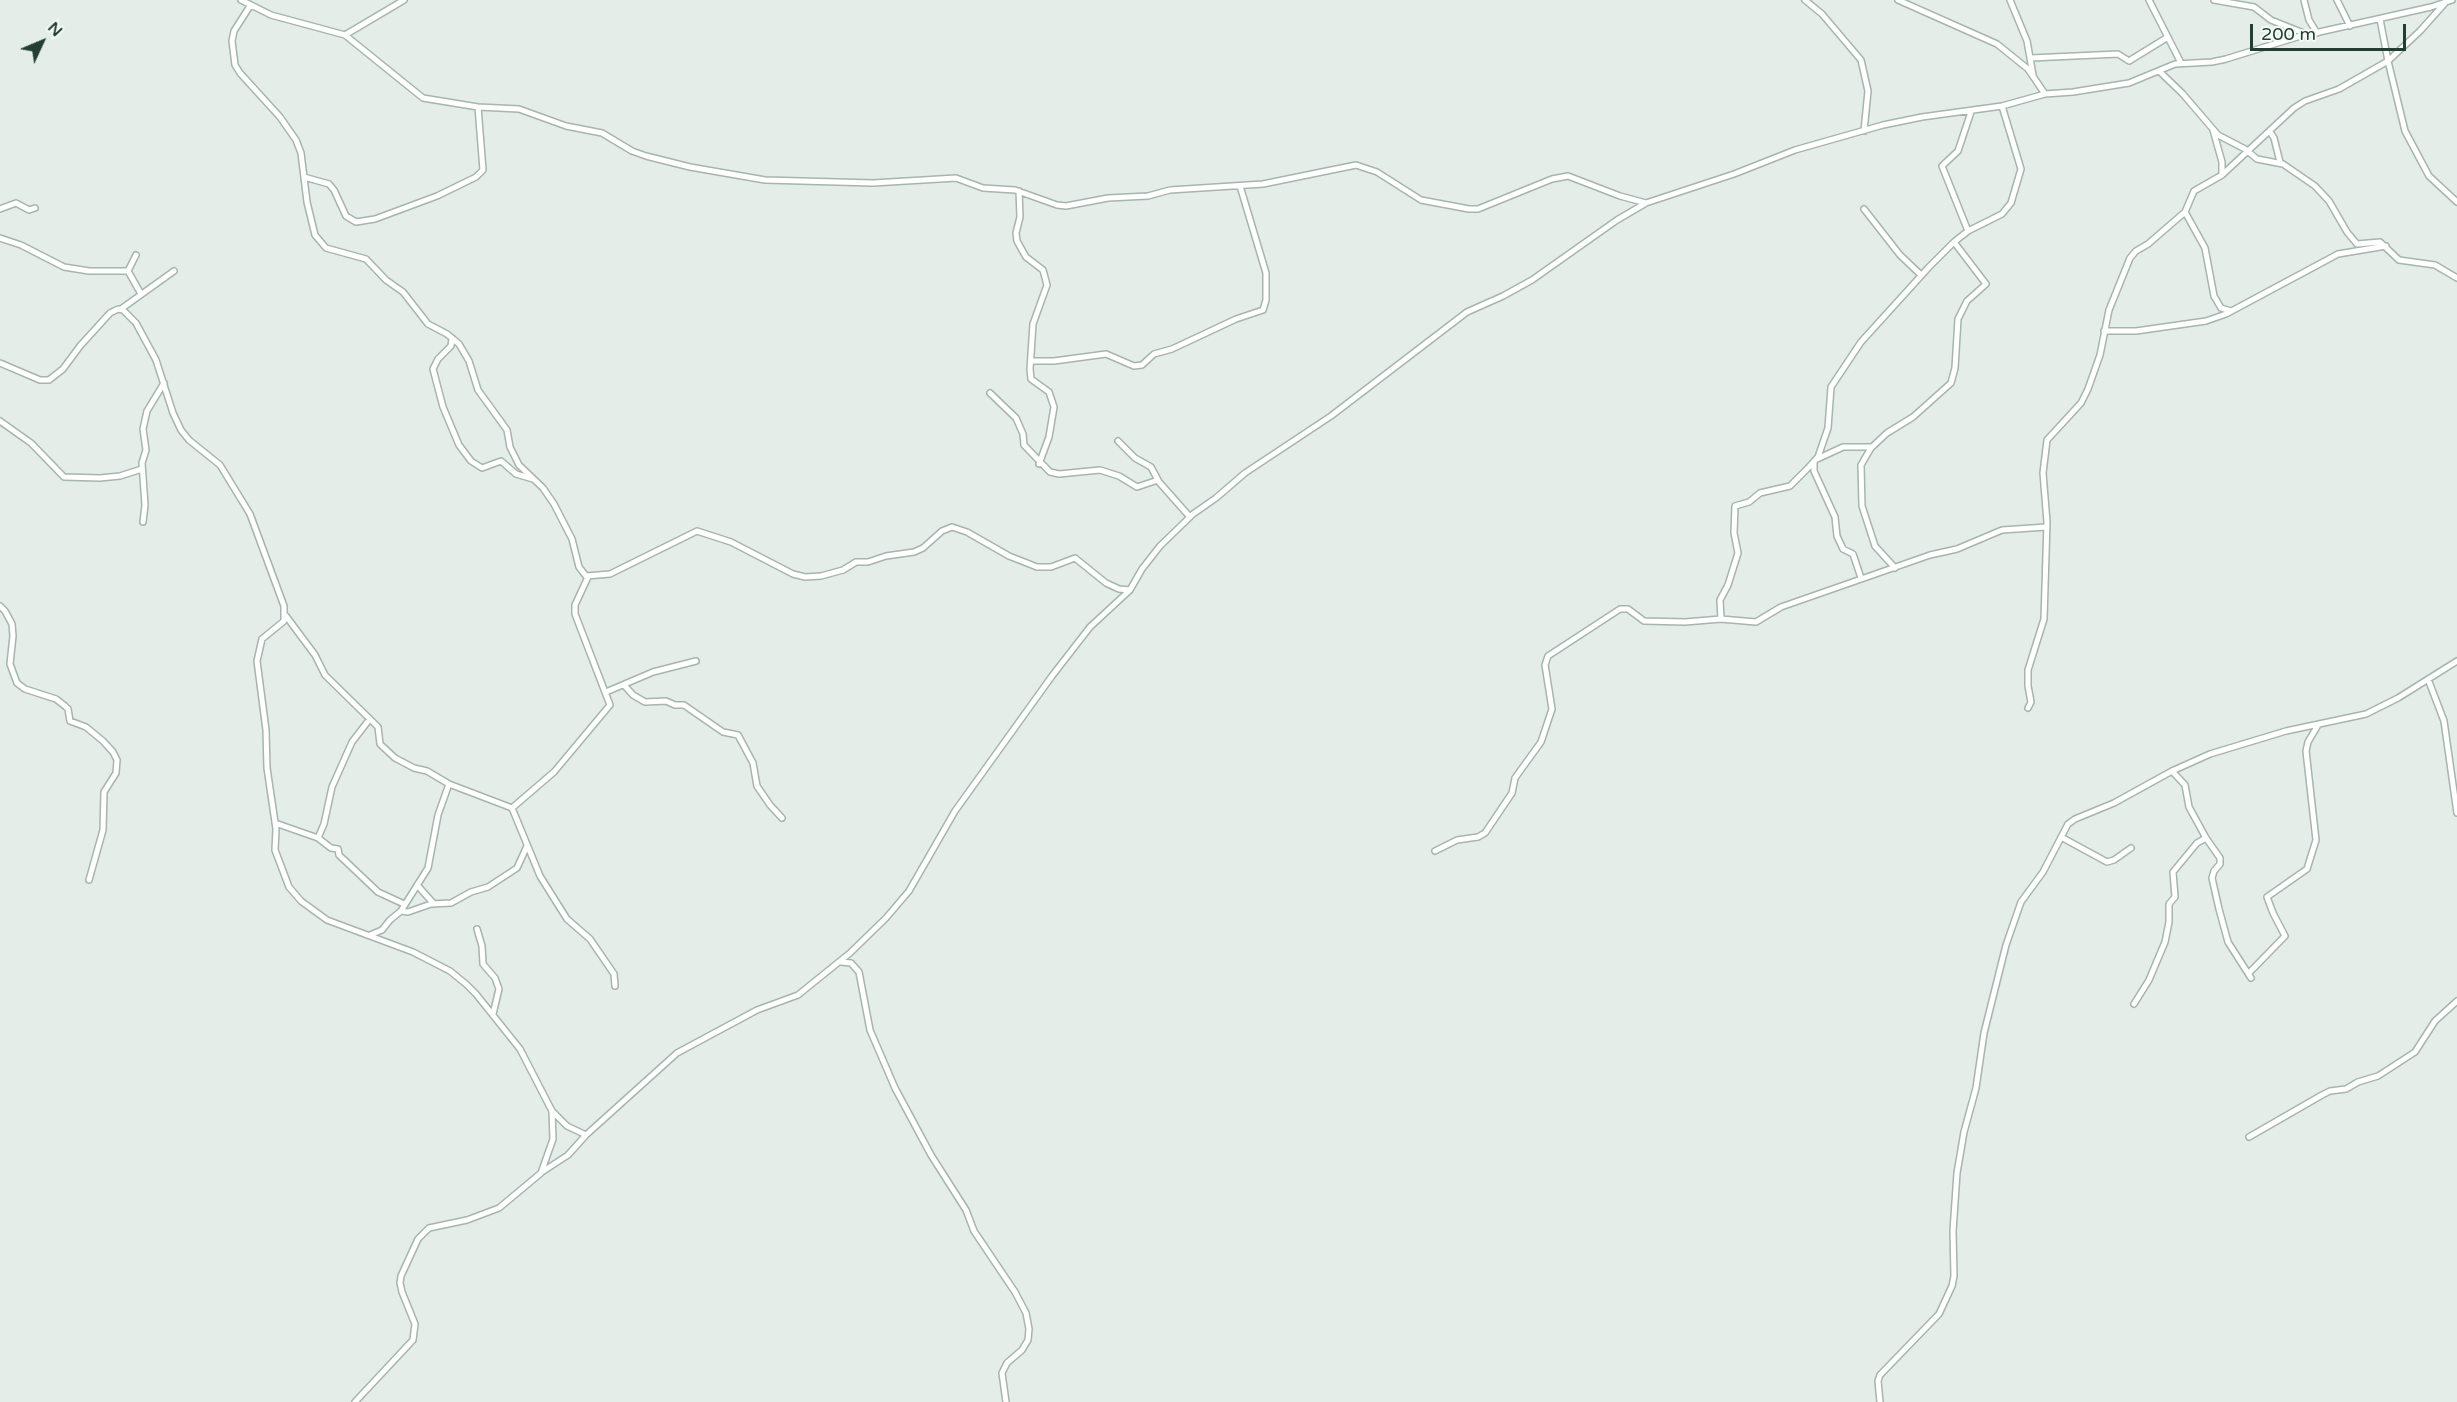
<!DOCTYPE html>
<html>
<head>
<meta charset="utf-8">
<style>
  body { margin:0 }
  #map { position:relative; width:2457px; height:1402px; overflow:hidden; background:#e4ede8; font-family:"Varela Round",sans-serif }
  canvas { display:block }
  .north { position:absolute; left:12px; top:12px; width:60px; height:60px; -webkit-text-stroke:4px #f5faf6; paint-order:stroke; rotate:46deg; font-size:16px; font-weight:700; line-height:24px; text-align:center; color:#233f33 }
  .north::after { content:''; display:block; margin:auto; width:21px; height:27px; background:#233f33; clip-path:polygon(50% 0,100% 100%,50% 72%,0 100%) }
  .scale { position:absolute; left:2250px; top:24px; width:156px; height:27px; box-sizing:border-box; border:3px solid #233f33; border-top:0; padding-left:8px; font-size:18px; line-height:21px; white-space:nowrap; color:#233f33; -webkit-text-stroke:4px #f5faf6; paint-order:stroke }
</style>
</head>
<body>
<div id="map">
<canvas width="2457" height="1402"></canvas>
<div class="north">N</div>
<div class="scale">200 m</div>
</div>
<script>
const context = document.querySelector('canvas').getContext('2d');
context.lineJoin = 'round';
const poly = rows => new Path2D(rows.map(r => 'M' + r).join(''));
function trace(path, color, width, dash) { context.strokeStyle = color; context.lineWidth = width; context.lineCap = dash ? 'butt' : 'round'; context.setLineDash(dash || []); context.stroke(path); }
const minor = poly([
  [241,0,271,15,345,35,423,98,478,107,519,109,566,126,602,133,632,151,646,156,690,167,765,180,873,183,956,178,983,188,1015,190,1057,205,1066,206,1108,198,1148,196,1170,190,1263,184,1356,165,1377,172,1421,200,1469,209,1478,209,1552,179,1568,176,1620,196,1646,203,1734,174,1795,150,1883,125,1922,117,2002,106,2045,94,2073,92,2129,83,2175,64,2212,62,2226,59,2297,37,2431,7,2452,0],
  [1805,0,1822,14,1861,60,1868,91,1864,131],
  [1898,0,1997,44,2028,69,2045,94],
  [2010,0,2027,41,2033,75],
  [2149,0,2181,63],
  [2214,0,2254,7,2271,20,2306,34],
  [2304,0,2309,20,2317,33],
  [2337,0,2350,26],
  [250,6,234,31,232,41,235,65,240,73,280,117,296,140,301,153,307,202,315,235,326,248,366,259,386,280,403,292,428,324,447,334,459,344,469,361,478,390,507,430,510,447,519,465,543,488,554,504,572,539,579,567,586,576,610,574,697,531,731,542,793,574,805,577,821,576,843,570,856,562,868,562,886,556,914,552,923,548,942,531,952,527,967,532,1009,556,1037,567,1051,567,1075,558,1106,583,1119,589,1130,590],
  [2380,19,2388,61,2405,131,2429,176,2457,202],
  [345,35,404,0],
  [2031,58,2118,54,2129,61,2168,37],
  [2159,71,2182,93,2218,135,2245,149,2257,159,2283,164,2315,186,2329,201,2347,232,2357,244,2380,242,2399,260,2435,265,2457,278],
  [2213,130,2222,162,2222,175],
  [2270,132,2274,138,2280,162],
  [304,177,329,184,334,190,346,216,356,222,375,219,437,196,476,177,483,170,478,107],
  [1019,191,1020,217,1016,233,1017,241,1026,257,1043,270,1047,285,1033,324,1030,369,1031,379,1049,392,1054,407,1049,437,1039,464],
  [0,209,16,203,29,210,35,208],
  [1864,209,1900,255,1921,275],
  [2185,212,2205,248,2214,296,2221,308,2231,311],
  [1968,231,1942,166,1958,151,1971,112],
  [0,238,21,245,64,267,89,271,128,271],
  [136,255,128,271,141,294],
  [121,309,174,271],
  [2104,331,2136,331,2206,321,2226,314,2338,254,2386,246],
  [452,338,451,346,438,359,433,369,443,407,459,445,471,461,482,468,501,461,516,474,533,479],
  [1031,361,1054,361,1106,354,1134,366,1142,365,1154,354,1172,349,1236,319,1263,310,1266,300,1266,273,1240,186],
  [0,363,40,380,49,380,63,369,80,346,110,313,118,309,123,310,136,323,156,360,173,413,181,430,189,440,220,465,250,514,284,606,284,621,262,639,257,661,266,730,267,768,276,829,275,850,289,887,301,901,327,920,413,952,450,971,466,984,476,994,520,1049,552,1111,567,1126,586,1135,677,1053,757,1010,798,995,850,953,886,918,909,891,955,811,1052,676,1090,627,1130,590,1142,569,1160,546,1193,514,1216,498,1245,473,1331,416,1467,312,1503,296,1532,280,1617,220,1646,203],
  [990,393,1016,418,1023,434,1024,445,1050,472,1059,474,1100,470,1119,476,1137,487,1158,480],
  [0,421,31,443,64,477,100,478,120,476,142,469],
  [1118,441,1135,458,1151,467,1159,482,1190,517],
  [1871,448,1861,465,1862,506,1875,546,1895,568],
  [1817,459,1843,447,1872,447,1887,433,1913,417,1951,383,1955,368,1958,319,1967,301,1986,284,1954,242],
  [1814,462,1814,471,1835,517,1837,536,1843,549,1853,554,1861,578],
  [143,522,145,505,142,463,146,450,143,429,147,411,164,383],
  [0,606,5,611,12,624,13,636,10,664,17,683,25,689,56,699,65,706,68,709,70,721,86,727,103,741,113,752,117,760,116,773,104,792,103,830,89,880],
  [286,616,315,655,325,675,378,727,380,744,395,758,414,768,427,771,449,784,512,808,540,876,567,919,590,939,614,974,615,986],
  [1721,619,1720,600,1728,585,1738,553,1734,533,1735,506,1749,502,1760,493,1790,486,1809,467,1818,457,1828,428,1831,387,1861,342,1929,267,1954,242,1968,231,2002,214,2011,203,2021,169,2002,106],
  [2428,679,2444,721,2457,813],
  [624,685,633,695,645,702,666,701,675,705,684,705,723,732,738,735,753,763,757,786,770,805,782,818],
  [606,692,653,672,696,661],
  [2028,708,2031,702,2028,686,2028,670,2044,619,2047,522,2043,473,2047,440,2081,403,2088,389,2100,355,2109,310,2130,258,2136,251,2148,244,2185,212,2194,191,2222,175,2294,108,2305,101,2339,89,2388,61,2420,31,2445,3],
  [2172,771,2185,785,2189,807,2206,838,2220,858,2220,864,2214,871,2212,878,2219,909,2228,942,2251,978],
  [512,808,554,772,610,705,575,614,575,605,588,577],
  [275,823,318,838,331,848,338,849,339,855,378,892,404,904],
  [2061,837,2107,862,2114,860,2131,848],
  [318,838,324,824,332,787,352,742,369,720],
  [1435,851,1457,840,1478,837,1485,833,1512,793,1515,778,1541,742,1552,709,1545,665,1548,656,1620,609,1628,609,1644,621,1685,622,1721,619,1756,622,1781,607,1930,555,1957,549,2002,530,2046,527],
  [417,885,434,904],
  [401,911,408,912,431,904,451,903,471,892,488,887,517,868,527,846],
  [477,929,482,946,483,964,495,978,499,989,493,1014],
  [370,935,382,930,390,920,401,911,428,868,438,815,449,784],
  [841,962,851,963,859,972,870,1030,895,1088,931,1155,966,1210,974,1231,1015,1292,1026,1313,1029,1329,1028,1340,1022,1350,1007,1363,1002,1373,1006,1402],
  [2249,973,2285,936,2273,913,2267,897,2307,869,2316,840,2306,751,2308,742,2318,725],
  [2134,1004,2149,980,2165,942,2169,922,2169,904,2175,897,2173,872,2197,843,2206,838],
  [2249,1137,2322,1095,2330,1091,2346,1089,2358,1082,2378,1076,2415,1052,2435,1021,2457,1001],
  [542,1172,568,1155,586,1135],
  [355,1402,413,1340,415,1324,402,1292,400,1283,401,1276,418,1239,429,1228,467,1220,499,1208,541,1173,553,1139,552,1111],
  [1880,1402,1878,1381,1880,1375,1939,1314,1952,1286,1954,1276,1953,1231,1957,1173,1964,1132,1976,1088,1984,1033,2006,945,2021,902,2043,872,2068,824,2075,819,2114,803,2172,771,2210,754,2286,731,2366,714,2398,698,2457,661]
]);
trace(minor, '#a6b5ae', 8);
trace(minor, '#fff', 5);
</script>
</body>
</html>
